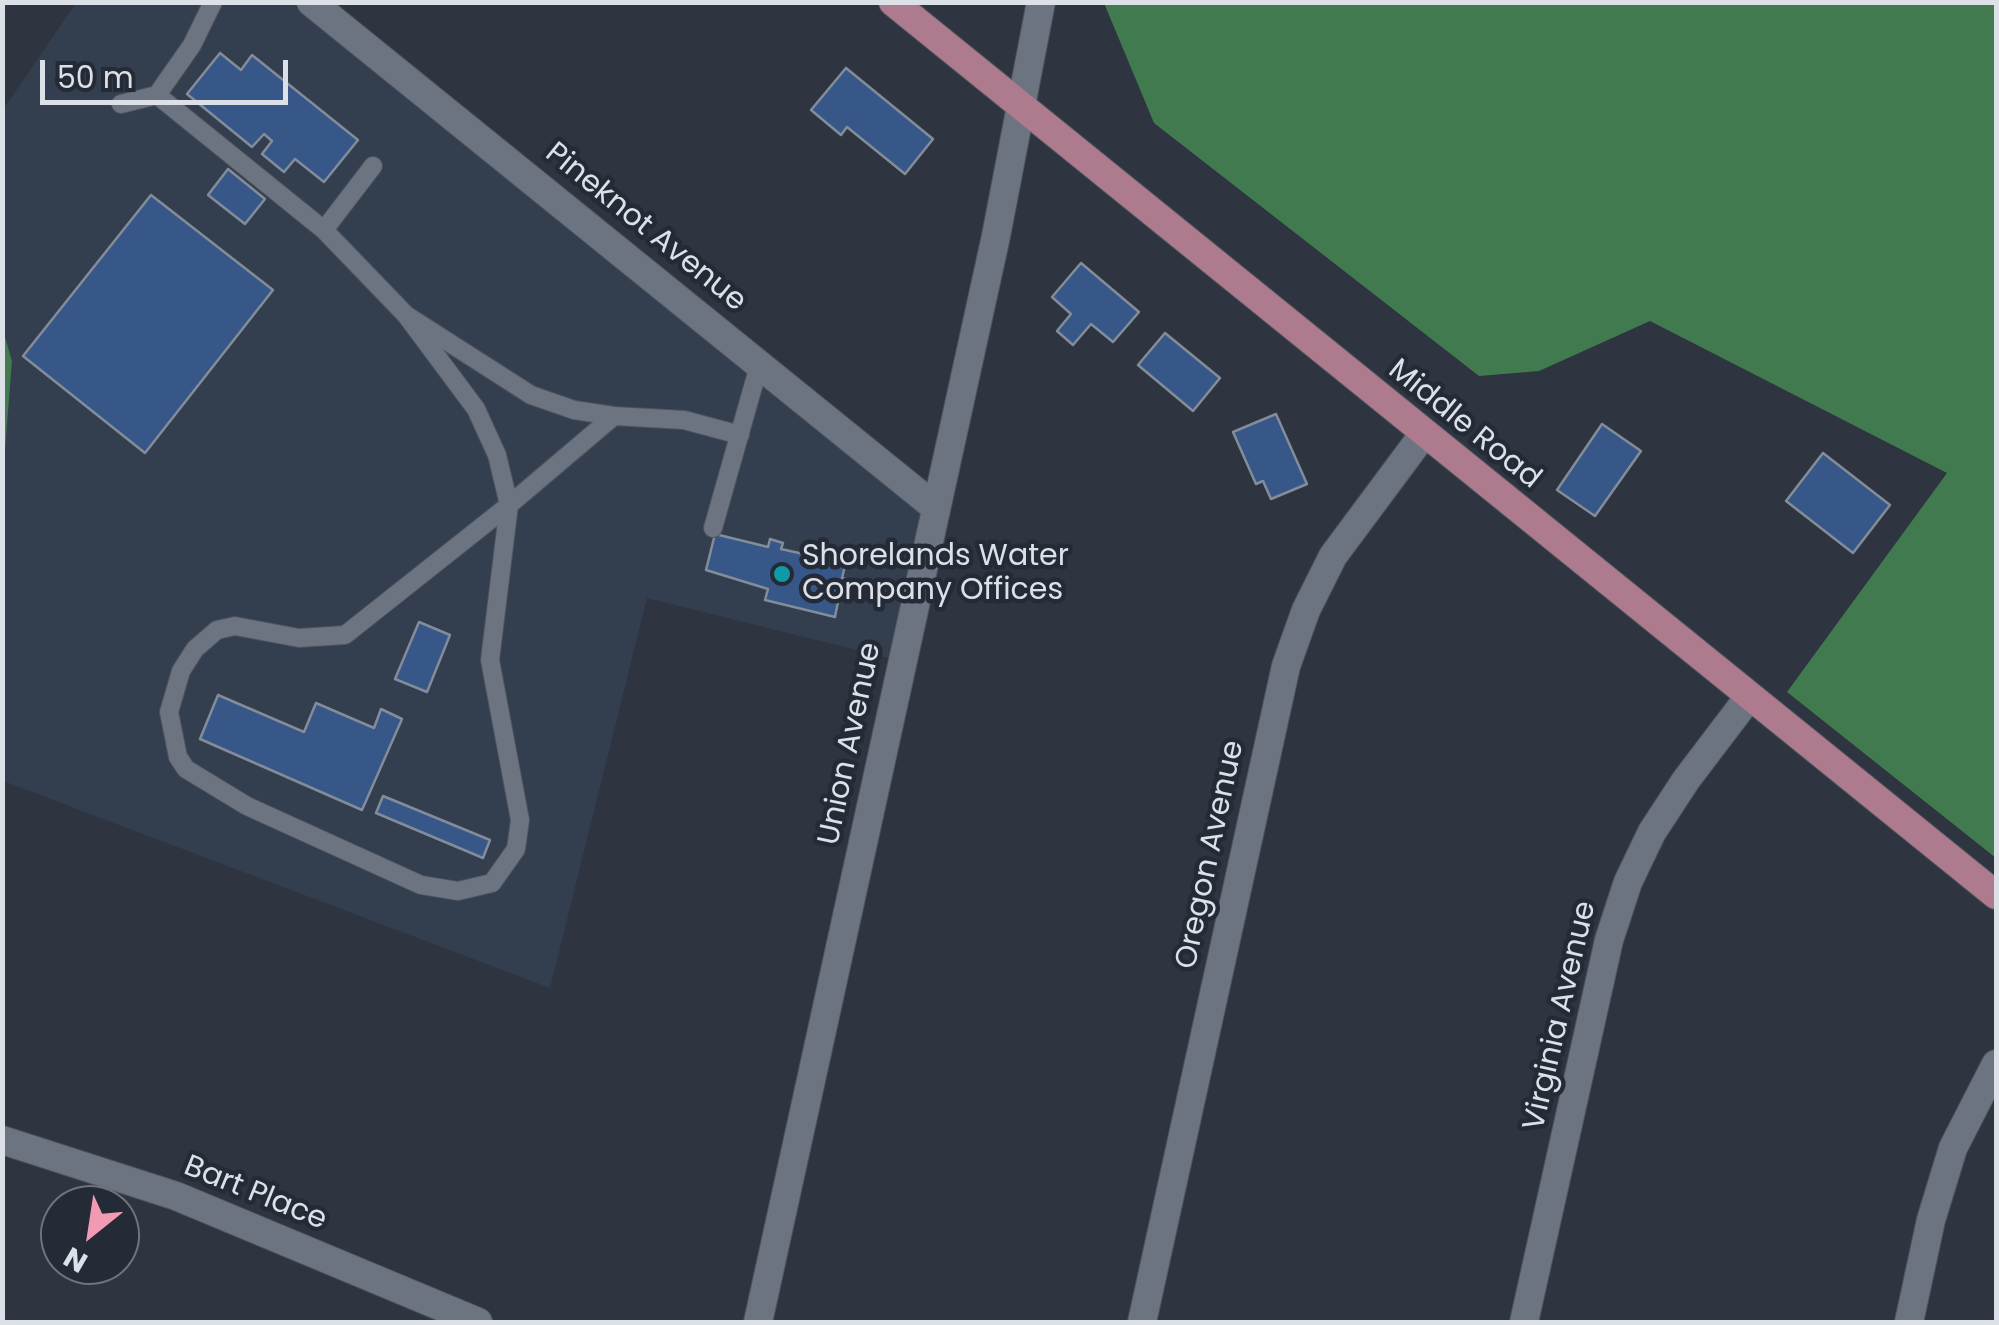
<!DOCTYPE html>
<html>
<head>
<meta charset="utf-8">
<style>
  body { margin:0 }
  #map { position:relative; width:1999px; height:1325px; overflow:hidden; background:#2e3540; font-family:Poppins,sans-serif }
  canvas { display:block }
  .frame { position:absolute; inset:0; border:5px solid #dce1e8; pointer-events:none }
  .north { position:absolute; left:40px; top:1185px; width:100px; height:100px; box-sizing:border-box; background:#242b36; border:2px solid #6e747d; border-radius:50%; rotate:210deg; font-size:28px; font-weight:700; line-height:40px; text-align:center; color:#dce1e8 }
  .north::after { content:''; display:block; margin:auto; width:35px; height:45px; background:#f19ab1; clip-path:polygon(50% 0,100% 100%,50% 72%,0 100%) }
  .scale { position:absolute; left:40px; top:60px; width:248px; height:45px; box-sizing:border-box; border:5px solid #dce1e8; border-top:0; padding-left:12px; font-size:30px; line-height:35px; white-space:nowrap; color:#dce1e8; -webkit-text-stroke:8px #242b36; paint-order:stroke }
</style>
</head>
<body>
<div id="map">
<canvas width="1999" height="1325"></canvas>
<div class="frame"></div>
<div class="north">N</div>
<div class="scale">50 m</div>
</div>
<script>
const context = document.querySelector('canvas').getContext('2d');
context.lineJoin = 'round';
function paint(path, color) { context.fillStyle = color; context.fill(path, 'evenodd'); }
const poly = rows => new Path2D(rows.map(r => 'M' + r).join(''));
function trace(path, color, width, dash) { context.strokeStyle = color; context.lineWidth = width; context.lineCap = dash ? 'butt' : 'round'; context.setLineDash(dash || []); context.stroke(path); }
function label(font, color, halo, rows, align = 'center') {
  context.font = font + ' Poppins,sans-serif'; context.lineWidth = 9; context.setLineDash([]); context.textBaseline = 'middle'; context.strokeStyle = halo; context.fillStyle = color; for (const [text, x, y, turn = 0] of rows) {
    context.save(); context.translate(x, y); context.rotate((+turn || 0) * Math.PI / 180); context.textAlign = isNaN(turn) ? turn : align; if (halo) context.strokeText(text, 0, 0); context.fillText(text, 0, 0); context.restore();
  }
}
paint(poly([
  [76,3,308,3,934,503,901,661,647,598,550,988,3,781,2,475,12,361,2,330,2,111]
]), '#333e4f');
paint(poly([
  [1104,3,1996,3,1996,858,1787,692,1947,473,1650,321,1539,371,1479,376,1154,123],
  [3,330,12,361,3,475,2,330]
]), '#427a4f');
const building = poly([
  [220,53,241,70,252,55,358,140,324,182,295,159,284,172,262,154,272,141,264,134,252,147,187,94,220,53],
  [846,68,933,139,905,174,847,127,841,135,811,110,846,68],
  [228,169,265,199,245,224,208,195,228,169],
  [151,195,273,290,145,453,23,356,151,195],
  [1081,263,1139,312,1113,342,1091,324,1073,345,1057,331,1071,314,1052,297,1081,263],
  [1165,333,1220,378,1193,411,1138,365,1165,333],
  [1276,414,1307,484,1271,499,1263,481,1256,484,1233,432,1276,414],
  [1602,424,1641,451,1595,516,1557,490,1602,424],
  [1823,453,1890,505,1853,553,1786,501,1823,453],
  [715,534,768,547,770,539,783,543,781,549,808,555,811,544,839,550,837,560,846,562,842,578,852,580,847,599,839,597,835,617,765,600,768,589,706,570,715,534],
  [419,622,450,635,427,692,395,679,419,622],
  [218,695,304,732,316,703,374,728,381,709,402,719,362,810,200,739,218,695],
  [383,796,490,840,483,858,376,813,383,796]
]);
paint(building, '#375788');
trace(building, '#838c99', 2.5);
const service = poly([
  [157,95,192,45,213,2],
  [121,104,157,95,324,230,406,315,531,395,574,410,614,416],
  [324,230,373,166],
  [406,315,476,409,497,455,509,505,490,660,520,820,516,849,492,883,458,891,421,885,247,806,186,769,178,757,169,712,181,671,195,649,217,630,235,626,299,638,345,635,509,505,614,416,684,420,740,435],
  [713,528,760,362]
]);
const minor = poly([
  [311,2,935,507],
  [2,1140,176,1196,478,1322],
  [1142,1322,1286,666,1306,610,1333,556,1423,435],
  [1524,1322,1609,940,1628,882,1652,832,1686,780,1749,697],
  [1909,1322,1931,1220,1953,1148,1996,1064]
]);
const tertiary = poly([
  [758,1322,996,236,1041,2]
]);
const primary = poly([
  [893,2,1996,895]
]);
trace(service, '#4d545d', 20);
trace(minor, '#4d545d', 30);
trace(tertiary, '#4d545d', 30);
trace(primary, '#4d545d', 30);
trace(service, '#6c7481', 18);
trace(minor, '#6c7481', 28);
trace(tertiary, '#6c7481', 28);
trace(primary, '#ad7b8d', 28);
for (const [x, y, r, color] of [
  [782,574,10,"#0f9aa8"]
]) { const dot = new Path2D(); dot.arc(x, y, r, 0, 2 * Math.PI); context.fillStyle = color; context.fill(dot); trace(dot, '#242b36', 4); }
label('30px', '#dce1e8', '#242b36', [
  ["Pineknot Avenue",645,228,39],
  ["Middle Road",1464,425,39],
  ["Union Avenue",851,744,-78],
  ["Oregon Avenue",1211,855,-78],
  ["Virginia Avenue",1561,1016,-77],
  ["Bart Place",255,1194,22]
]);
label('30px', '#dce1e8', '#242b36', [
  ["Shorelands Water",802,557],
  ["Company Offices",802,591]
], 'left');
</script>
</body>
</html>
